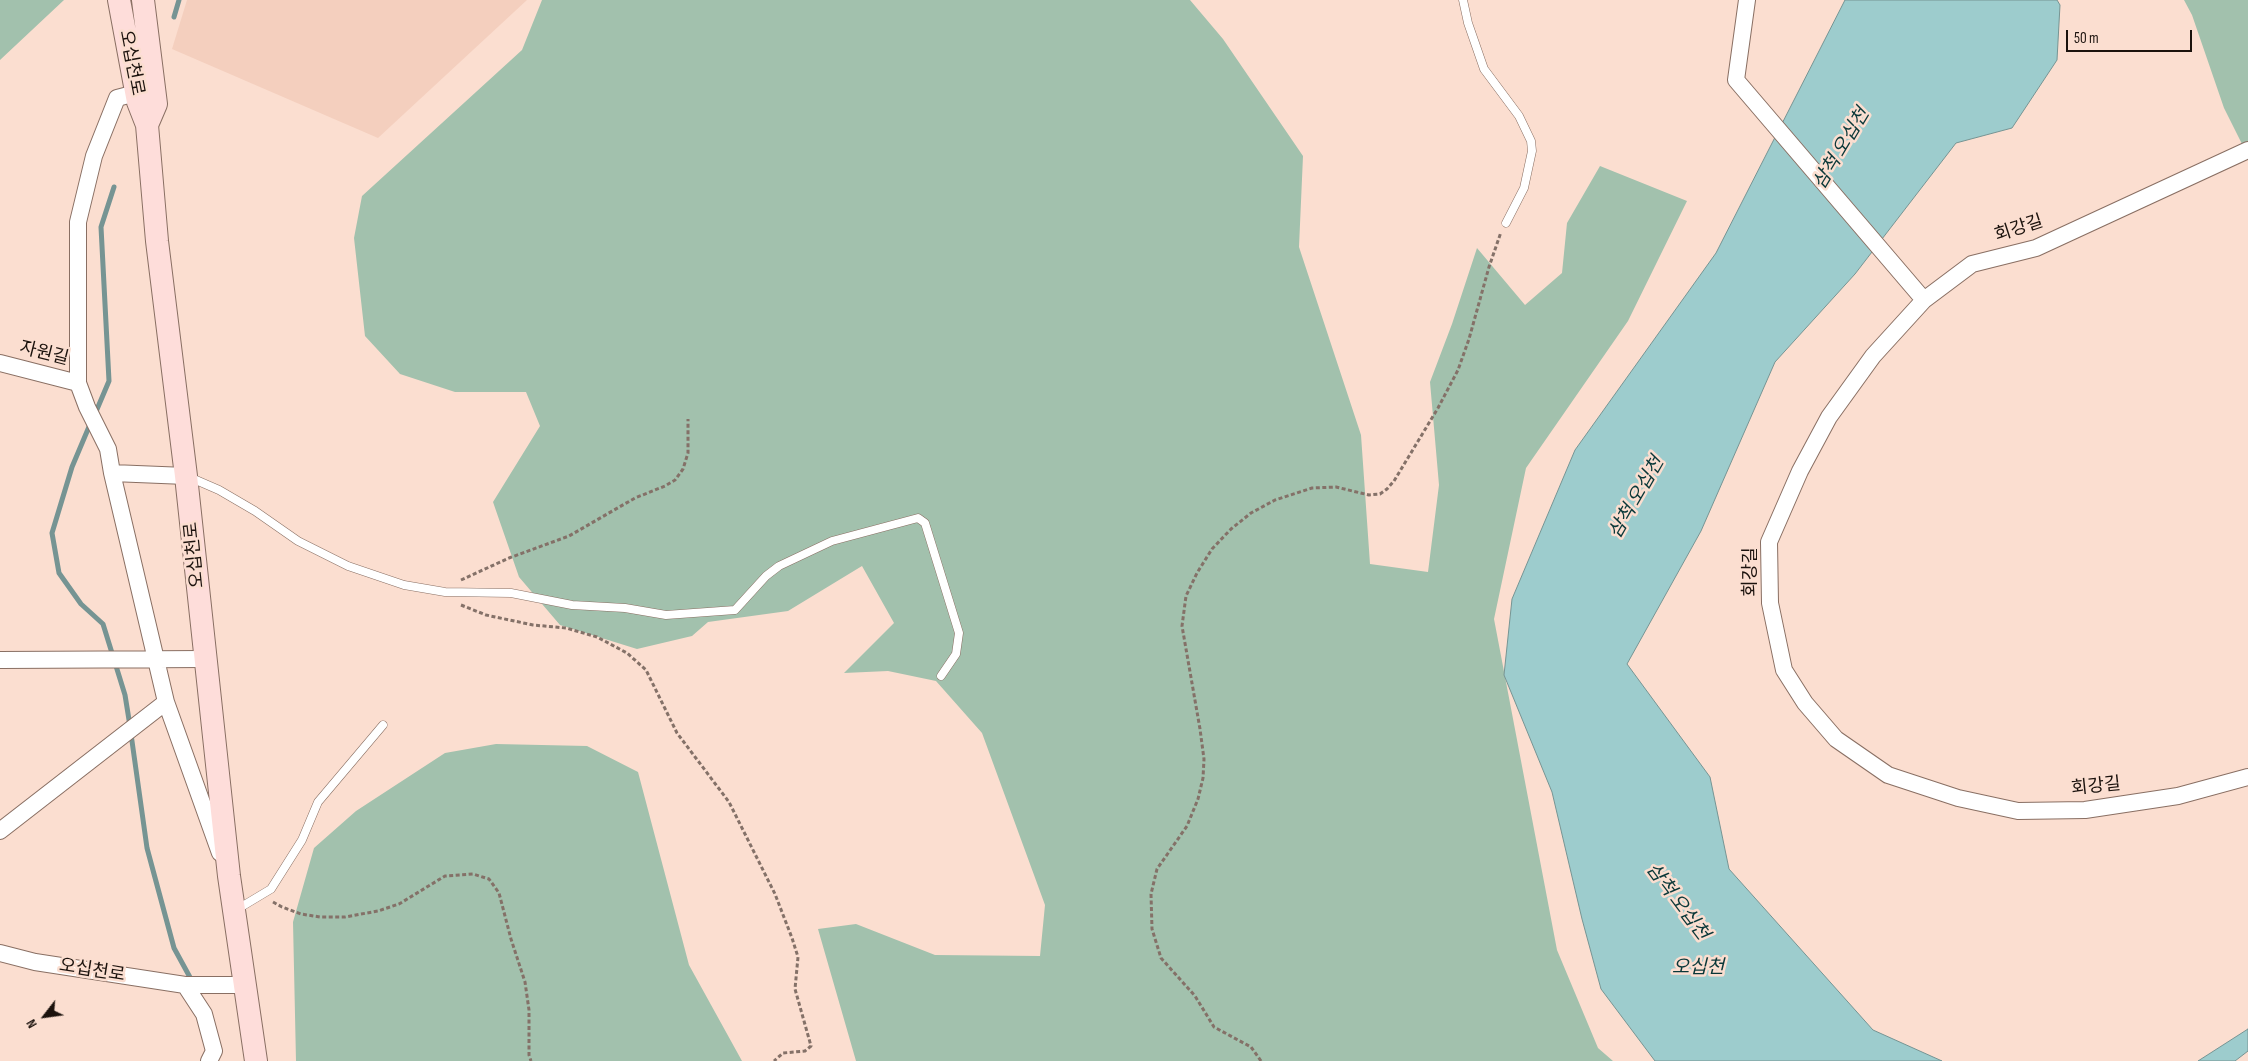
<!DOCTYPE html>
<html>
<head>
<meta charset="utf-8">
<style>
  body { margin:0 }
  #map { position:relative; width:2248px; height:1061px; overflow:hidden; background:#fbded0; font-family:"Sofia Sans Condensed",sans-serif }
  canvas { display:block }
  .north { position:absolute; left:20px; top:991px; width:50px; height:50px; -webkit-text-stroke:4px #fbded0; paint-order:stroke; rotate:240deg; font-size:14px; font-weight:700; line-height:20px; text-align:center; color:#1b120d }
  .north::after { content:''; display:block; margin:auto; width:18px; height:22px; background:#1b120d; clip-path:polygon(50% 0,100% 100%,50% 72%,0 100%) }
  .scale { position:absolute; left:2066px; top:30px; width:126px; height:22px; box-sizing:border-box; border:2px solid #1b120d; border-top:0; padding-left:6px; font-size:15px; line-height:18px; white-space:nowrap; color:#1b120d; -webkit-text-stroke:4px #fbded0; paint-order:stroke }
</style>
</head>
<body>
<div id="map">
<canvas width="2248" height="1061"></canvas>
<div class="north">N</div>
<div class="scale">50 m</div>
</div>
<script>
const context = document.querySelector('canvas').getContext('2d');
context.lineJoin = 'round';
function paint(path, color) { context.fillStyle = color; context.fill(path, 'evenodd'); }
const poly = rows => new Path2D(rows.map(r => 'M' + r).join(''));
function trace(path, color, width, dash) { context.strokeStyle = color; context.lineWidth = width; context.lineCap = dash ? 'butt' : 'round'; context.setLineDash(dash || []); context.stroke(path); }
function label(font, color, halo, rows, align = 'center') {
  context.font = font + ' "Sofia Sans Condensed","Noto Sans KR",sans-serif'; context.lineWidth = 5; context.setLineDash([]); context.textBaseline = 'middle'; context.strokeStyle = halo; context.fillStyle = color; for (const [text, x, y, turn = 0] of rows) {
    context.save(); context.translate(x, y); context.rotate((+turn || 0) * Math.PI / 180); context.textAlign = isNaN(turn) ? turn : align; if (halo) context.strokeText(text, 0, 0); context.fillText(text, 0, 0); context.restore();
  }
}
paint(poly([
  [187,0,527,0,378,138,172,49]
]), '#f4cfbe');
paint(poly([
  [0,0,64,0,0,60],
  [542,0,1190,0,1223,39,1303,156,1299,247,1361,435,1370,564,1428,572,1439,485,1430,382,1452,324,1477,248,1525,305,1562,273,1567,223,1600,166,1687,201,1628,321,1526,468,1494,619,1557,950,1598,1048,1613,1061,856,1061,818,929,856,924,935,955,1040,956,1045,905,982,733,936,681,888,671,844,673,894,623,862,566,788,611,708,622,692,636,637,649,560,625,519,577,493,502,540,426,526,392,455,392,400,374,365,336,354,238,362,196,522,50],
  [2184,0,2248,0,2248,156,2224,108,2192,15],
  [496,744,587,746,638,772,689,965,742,1061,296,1061,293,922,314,848,356,811,445,753]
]), '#a2c1ad');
const water = poly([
  [1845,0,2057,0,2060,5,2057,60,2012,128,1956,143,1855,274,1775,362,1701,531,1627,664,1710,777,1729,869,1873,1030,1942,1061,1655,1061,1601,989,1582,919,1552,792,1504,675,1512,599,1575,450,1716,253,1845,0],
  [2248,1029,2248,1051,2235,1061,2198,1061,2248,1029]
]);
paint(water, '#9dcccd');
trace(water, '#769493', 1);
trace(poly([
  [174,17,179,0],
  [95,414,109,381,101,227,114,187],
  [91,422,72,467,52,533,59,573,81,604,103,624,125,695,130,726],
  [131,734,147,848,174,948,192,981]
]), '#769493', 5);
const lane = poly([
  [1463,0,1468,23,1484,69,1519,116,1531,141,1532,151,1524,188,1506,223],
  [189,477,219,490,255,511,298,541,348,566,404,585,445,592,511,593,572,605,625,608,666,615,735,610,766,576,779,566,832,541,918,518,925,523,959,633,956,654,941,676],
  [236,910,271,889,302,840,318,802,383,725]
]);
const street = poly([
  [1747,0,1736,80,1924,300],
  [136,93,117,98,94,156,78,222,78,383,87,407,108,449,112,473,166,702,220,853],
  [2248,150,2036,248,1972,264,1924,300,1873,356,1829,417,1800,471,1769,542,1770,603,1784,670,1805,703,1836,739,1888,775,1958,798,2018,811,2085,810,2178,796,2248,777],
  [0,363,78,383],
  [112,473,186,476],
  [0,660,206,659],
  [0,831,166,702],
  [0,953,35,962,185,985,245,985],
  [185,985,204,1014,214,1051,209,1061]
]);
const secondary = poly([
  [119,0,138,102,147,125,157,241,186,476,229,876,256,1061],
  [143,0,156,104,147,125]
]);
trace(lane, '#896f63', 9);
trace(street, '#896f63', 18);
trace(secondary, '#896f63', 24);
trace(poly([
  [461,580,509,558,569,536,635,498,665,486,675,480,683,469,688,453,688,419],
  [461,605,486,615,533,625,566,628,597,637,627,653,646,670,677,733,729,802,775,894,792,938,798,957,795,989,811,1046,805,1051,783,1053,774,1061],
  [273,902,282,907,301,914,320,917,345,917,378,911,399,904,445,876,473,874,489,879,499,893,511,939,525,982,529,1010,529,1055,531,1061],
  [1261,1061,1251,1047,1214,1027,1195,996,1161,958,1152,929,1151,894,1157,869,1187,826,1198,799,1203,778,1204,759,1200,729,1182,626,1186,596,1197,573,1212,549,1231,529,1251,513,1275,500,1312,488,1336,487,1369,495,1380,494,1387,489,1394,481,1438,408,1458,370,1469,339,1489,267,1501,232]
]), '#847168', 3, [4, 2.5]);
trace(lane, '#fff', 8);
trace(street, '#fff', 16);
trace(secondary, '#feddda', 22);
label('18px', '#1b120d', '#fbded0', [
  ["오십천로",131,63,79],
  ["회강길",2019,229,-18],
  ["자원길",44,354,14],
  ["오십천로",195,555,-96],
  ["회강길",1751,572,-90],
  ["회강길",2096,787,-6],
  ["오십천로",92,971,9]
]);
label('italic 19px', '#093738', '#fbded0', [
  ["삼척 오십천",1842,149,-59],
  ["삼척 오십천",1637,498,-60],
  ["삼척 오십천",1677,902,53],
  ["오십천",1698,968]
]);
</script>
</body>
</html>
